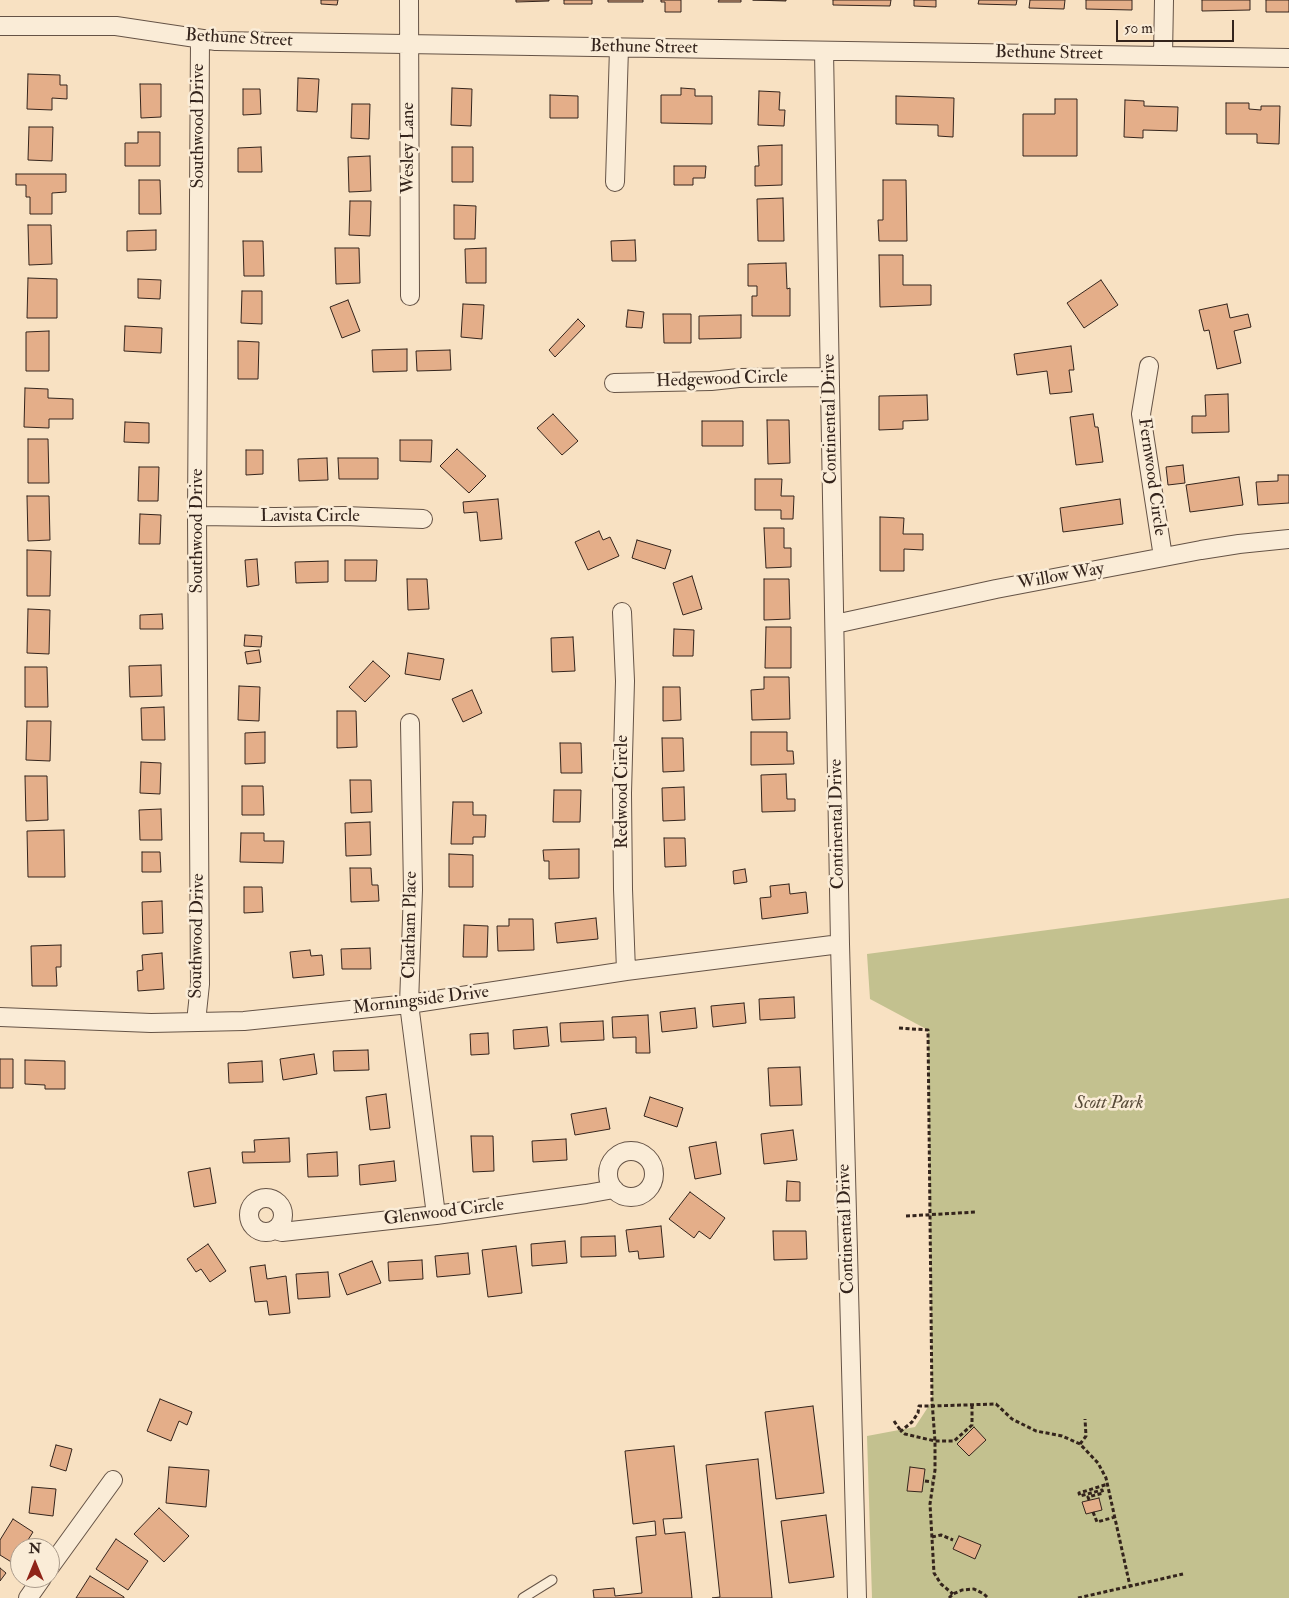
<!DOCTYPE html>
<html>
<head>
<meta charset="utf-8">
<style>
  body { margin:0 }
  #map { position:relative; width:1289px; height:1598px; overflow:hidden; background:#f8e1c2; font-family:"IM FELL Double Pica",serif }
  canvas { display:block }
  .north { position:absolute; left:10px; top:1538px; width:50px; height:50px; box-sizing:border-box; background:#faecd7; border:1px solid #ab9c8c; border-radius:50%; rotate:0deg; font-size:14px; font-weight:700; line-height:20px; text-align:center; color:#34241c }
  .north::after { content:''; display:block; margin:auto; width:18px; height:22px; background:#8f2418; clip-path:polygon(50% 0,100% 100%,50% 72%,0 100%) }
  .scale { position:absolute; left:1116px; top:20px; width:118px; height:22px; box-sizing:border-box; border:2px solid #34241c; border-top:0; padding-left:6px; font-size:15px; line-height:18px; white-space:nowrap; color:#34241c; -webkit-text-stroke:4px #faecd7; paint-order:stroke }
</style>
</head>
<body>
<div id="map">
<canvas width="1289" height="1598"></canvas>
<div class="north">N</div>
<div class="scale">50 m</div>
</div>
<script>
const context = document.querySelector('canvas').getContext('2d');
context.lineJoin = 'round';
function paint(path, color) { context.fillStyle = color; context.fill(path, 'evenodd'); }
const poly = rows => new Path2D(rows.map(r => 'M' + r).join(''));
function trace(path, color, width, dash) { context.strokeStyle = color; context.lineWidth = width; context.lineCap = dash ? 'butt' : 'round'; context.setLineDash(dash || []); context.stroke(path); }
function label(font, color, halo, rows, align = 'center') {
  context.font = font + ' "IM FELL Double Pica",serif'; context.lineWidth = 5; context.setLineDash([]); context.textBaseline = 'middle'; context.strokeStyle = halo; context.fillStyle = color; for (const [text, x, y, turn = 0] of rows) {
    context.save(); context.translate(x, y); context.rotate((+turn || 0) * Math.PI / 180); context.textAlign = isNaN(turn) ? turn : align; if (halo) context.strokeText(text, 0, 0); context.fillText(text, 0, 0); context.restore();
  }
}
paint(poly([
  [1289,898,1289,1598,872,1598,867,1436,915,1427,932,1401,928,1030,870,999,867,954]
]), '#c3c18f');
const building = poly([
  [321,0,338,0,337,5,321,4,321,0],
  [516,0,549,0,549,1,516,2,516,0],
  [564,0,592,0,592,4,564,4,564,0],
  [608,0,643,0,643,2,608,2,608,0],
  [661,0,681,0,681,12,665,12,665,2,661,2,661,0],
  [719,0,741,0,741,2,718,2,719,0],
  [753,0,786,0,786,1,753,0],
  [833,0,891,0,890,6,833,5,833,0],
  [914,0,936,0,936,7,914,6,914,0],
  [979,0,1017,0,1016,5,978,4,979,0],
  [1030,0,1065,0,1064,9,1029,8,1030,0],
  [1086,0,1132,0,1132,10,1086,9,1086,0],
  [1202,0,1250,0,1250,10,1202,11,1202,0],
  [1266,0,1289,0,1289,12,1266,12,1266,0],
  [28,74,60,75,60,85,67,85,67,99,52,98,52,110,27,109,28,74],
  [298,78,319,79,317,112,297,111,298,78],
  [140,84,161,84,161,117,141,118,140,84],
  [452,88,472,89,471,126,451,125,452,88],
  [681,88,695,89,695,96,712,96,712,124,661,123,661,95,681,95,681,88],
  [243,89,260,89,261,114,243,115,243,89],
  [759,91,780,92,779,110,785,110,784,126,758,125,759,91],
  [550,95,578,96,578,118,550,118,550,95],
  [896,96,954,98,953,137,938,136,938,125,896,124,896,96],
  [1055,99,1077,99,1077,156,1023,156,1023,114,1055,114,1055,99],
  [1125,100,1144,101,1144,106,1178,107,1177,131,1143,130,1143,138,1124,137,1125,100],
  [1226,103,1249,103,1249,109,1261,110,1261,106,1280,106,1279,144,1257,143,1257,134,1226,134,1226,103],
  [352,104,370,104,369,139,351,138,352,104],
  [29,127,53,127,52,161,28,160,29,127],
  [138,132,160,132,160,166,125,166,125,143,138,143,138,132],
  [782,145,782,185,755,186,755,166,759,166,758,146,782,145],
  [261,147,262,172,238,172,238,148,261,147],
  [452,147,473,147,473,182,452,182,452,147],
  [370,156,371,191,349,192,348,157,370,156],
  [674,166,706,166,705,178,693,178,693,185,674,185,674,166],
  [16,174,66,174,66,192,52,193,52,214,30,214,30,197,26,197,26,185,16,185,16,174],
  [139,180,160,180,161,214,139,214,139,180],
  [883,180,906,180,907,241,879,241,878,220,883,220,883,180],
  [783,198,784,241,758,241,757,199,783,198],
  [350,201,371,201,370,236,349,235,350,201],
  [454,205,476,206,475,239,454,239,454,205],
  [28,225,51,225,52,264,29,265,28,225],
  [156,230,156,250,127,251,127,231,156,230],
  [635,240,636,261,612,261,611,241,635,240],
  [243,241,263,241,264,276,244,276,243,241],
  [335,248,359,248,360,283,336,284,335,248],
  [486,248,486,283,466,283,465,249,486,248],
  [879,255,903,255,903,285,931,285,931,305,880,307,879,255],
  [786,263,787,289,790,288,790,316,752,316,752,296,757,296,757,286,748,286,748,264,786,263],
  [28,278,57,279,57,318,27,318,28,278],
  [138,279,161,280,160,299,138,298,138,279],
  [1101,280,1118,305,1084,328,1067,303,1101,280],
  [242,291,262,291,262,324,241,323,242,291],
  [348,300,360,331,342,338,330,307,348,300],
  [463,304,484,305,482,339,461,337,463,304],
  [1227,304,1230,318,1248,314,1251,327,1234,331,1241,363,1217,369,1209,330,1204,331,1199,310,1227,304],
  [628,310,644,312,642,328,626,327,628,310],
  [663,314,691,314,691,343,664,343,663,314],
  [741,315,741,338,699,339,699,316,741,315],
  [578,319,585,326,555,357,549,350,578,319],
  [125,326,162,328,161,353,124,351,125,326],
  [49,331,49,371,26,371,26,332,49,331],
  [238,341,259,342,258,379,238,379,238,341],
  [1071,346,1074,370,1069,370,1072,392,1050,394,1047,371,1017,375,1014,354,1071,346],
  [407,349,407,371,373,372,372,350,407,349],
  [450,350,451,370,417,371,416,351,450,350],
  [25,388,48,389,48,398,73,399,73,419,49,419,49,428,24,427,25,388],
  [1228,394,1229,432,1192,433,1192,416,1206,416,1205,395,1228,394],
  [927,395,928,420,903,421,903,429,879,430,879,396,927,395],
  [553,414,578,441,562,455,537,428,553,414],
  [1093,414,1095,427,1098,427,1103,462,1076,465,1070,417,1093,414],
  [767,420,789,420,790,463,768,464,767,420],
  [702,421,743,421,743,446,702,446,702,421],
  [125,422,149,423,149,443,124,442,125,422],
  [28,439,48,439,49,483,28,483,28,439],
  [400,440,432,440,431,462,400,461,400,440],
  [457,449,486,476,469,493,440,466,457,449],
  [246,450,263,450,263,474,246,475,246,450],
  [327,458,328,480,299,481,298,459,327,458],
  [338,458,378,458,378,479,339,479,338,458],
  [1183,465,1185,483,1168,485,1166,467,1183,465],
  [139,467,159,467,158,501,138,501,139,467],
  [1278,475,1289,475,1289,503,1258,505,1256,482,1278,481,1278,475],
  [1239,477,1243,505,1190,512,1186,485,1239,477],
  [755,479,782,479,781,496,794,496,793,519,781,519,781,510,755,510,755,479],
  [27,496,49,496,50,540,28,541,27,496],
  [498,499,502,539,480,541,477,512,464,513,463,502,498,499],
  [1120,499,1123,524,1063,532,1060,508,1120,499],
  [140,514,161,515,160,544,139,544,140,514],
  [880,517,904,518,903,534,923,534,923,550,904,549,904,571,880,571,880,517],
  [764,528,784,528,784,548,791,548,791,567,766,568,764,528],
  [599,531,603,540,610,537,619,556,588,570,575,542,599,531],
  [637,540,671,550,665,569,632,558,637,540],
  [27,550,51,551,50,596,27,596,27,550],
  [257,559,259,585,247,587,245,560,257,559],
  [345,560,377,560,376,581,345,581,345,560],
  [328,561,328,582,296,583,295,562,328,561],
  [692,576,702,609,683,615,673,583,692,576],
  [407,579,427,579,429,609,408,610,407,579],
  [764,579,789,579,790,619,764,620,764,579],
  [28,609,50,610,49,654,27,653,28,609],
  [162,614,163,629,140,629,140,615,162,614],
  [766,627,791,627,791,668,765,668,766,627],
  [674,629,694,630,693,656,673,656,674,629],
  [245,635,262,636,261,647,244,646,245,635],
  [573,637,575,671,552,672,551,638,573,637],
  [259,650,261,662,247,664,245,652,259,650],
  [408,653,444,659,440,680,405,674,408,653],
  [373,661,390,676,365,702,349,687,373,661],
  [161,665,162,696,130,697,129,666,161,665],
  [25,667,47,667,48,707,25,707,25,667],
  [764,677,789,677,790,719,752,720,751,690,764,689,764,677],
  [239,686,260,687,259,721,238,720,239,686],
  [663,687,680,687,681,720,663,721,663,687],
  [472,690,482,713,463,722,452,699,472,690],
  [164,707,165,740,142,740,141,708,164,707],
  [337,711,356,711,357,747,337,748,337,711],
  [27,721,51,721,50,761,26,760,27,721],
  [265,732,265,763,245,764,245,733,265,732],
  [751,732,787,732,787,751,793,751,794,764,751,765,751,732],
  [662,738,683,738,684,771,663,772,662,738],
  [560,743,581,743,582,773,561,773,560,743],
  [141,762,161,763,160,794,140,793,141,762],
  [786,774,787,799,795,799,795,811,762,812,761,775,786,774],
  [25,776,47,776,48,820,26,821,25,776],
  [350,780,371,780,372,812,351,813,350,780],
  [242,786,263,786,264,815,242,815,242,786],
  [684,787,685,820,663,821,662,788,684,787],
  [554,790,581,790,580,822,553,822,554,790],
  [453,802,473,802,473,815,486,815,485,837,473,837,473,844,451,844,453,802],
  [161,809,162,840,140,840,139,810,161,809],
  [370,822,371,855,346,856,345,823,370,822],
  [64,830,65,877,28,877,27,831,64,830],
  [241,833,264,833,264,841,284,841,283,863,240,862,241,833],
  [664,838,685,838,686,866,665,867,664,838],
  [579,849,579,878,549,879,549,861,544,861,543,850,579,849],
  [142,852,160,852,161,872,142,872,142,852],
  [449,854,473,855,473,887,449,887,449,854],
  [350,868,371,868,372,885,378,885,379,901,351,902,350,868],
  [745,869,747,882,734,884,733,871,745,869],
  [789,884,790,894,806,892,808,913,762,919,760,898,771,897,770,886,789,884],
  [244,887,262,887,263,912,244,913,244,887],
  [162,901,163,933,143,934,142,902,162,901],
  [596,918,598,939,557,943,555,923,596,918],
  [509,919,533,919,534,950,498,951,497,926,509,926,509,919],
  [464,925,488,926,487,957,463,957,464,925],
  [61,945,61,967,56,967,57,986,32,986,31,946,61,945],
  [370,948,371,969,342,969,341,949,370,948],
  [310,950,311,956,322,955,324,975,293,978,290,952,310,950],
  [162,953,164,989,138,991,137,971,143,970,142,955,162,953],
  [794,997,795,1018,760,1020,759,999,794,997],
  [744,1003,746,1023,713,1027,711,1006,744,1003],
  [695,1008,697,1028,662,1032,660,1012,695,1008],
  [648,1015,650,1053,636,1053,636,1037,613,1038,612,1017,648,1015],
  [603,1021,604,1040,561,1042,560,1023,603,1021],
  [547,1027,549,1046,514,1049,513,1030,547,1027],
  [488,1033,489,1054,471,1055,470,1034,488,1033],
  [368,1050,369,1070,334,1071,333,1051,368,1050],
  [314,1054,317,1074,283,1080,280,1059,314,1054],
  [0,1059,13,1059,13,1088,0,1088,0,1059],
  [25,1060,65,1061,65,1089,45,1089,45,1085,25,1084,25,1060],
  [262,1061,263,1082,229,1083,228,1063,262,1061],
  [800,1067,802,1105,770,1106,768,1068,800,1067],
  [386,1094,390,1128,370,1130,366,1097,386,1094],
  [650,1097,683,1108,677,1127,644,1116,650,1097],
  [606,1108,610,1129,575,1135,571,1114,606,1108],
  [793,1130,797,1160,764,1164,761,1134,793,1130],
  [471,1136,493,1136,494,1171,473,1172,471,1136],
  [289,1138,290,1162,243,1163,242,1152,255,1152,254,1140,289,1138],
  [566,1139,567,1160,533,1162,532,1141,566,1139],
  [716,1142,721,1174,695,1179,689,1147,716,1142],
  [337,1152,338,1176,308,1177,307,1154,337,1152],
  [394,1161,396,1181,360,1185,359,1165,394,1161],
  [210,1168,216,1203,194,1207,188,1172,210,1168],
  [787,1181,800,1182,800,1201,786,1201,787,1181],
  [690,1192,725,1218,710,1239,699,1231,694,1238,669,1219,690,1192],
  [661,1226,664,1257,639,1259,638,1251,629,1252,626,1230,661,1226],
  [773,1231,806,1231,807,1259,774,1260,773,1231],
  [615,1236,616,1256,581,1257,581,1237,615,1236],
  [565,1241,567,1263,532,1266,531,1244,565,1241],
  [208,1244,226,1271,210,1282,201,1269,196,1272,187,1259,208,1244],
  [516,1246,522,1293,488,1297,482,1250,516,1246],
  [468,1253,470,1274,437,1277,435,1256,468,1253],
  [422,1260,423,1279,389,1281,388,1262,422,1260],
  [372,1261,381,1283,347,1295,339,1274,372,1261],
  [265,1265,267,1279,286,1276,290,1313,269,1315,267,1301,255,1302,250,1267,265,1265],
  [328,1272,330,1297,298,1299,296,1274,328,1272],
  [160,1399,192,1412,187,1425,179,1421,171,1441,147,1431,160,1399],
  [813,1406,824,1493,776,1499,765,1412,813,1406],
  [974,1427,986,1440,969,1456,957,1444,974,1427],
  [56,1445,72,1449,66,1471,50,1466,56,1445],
  [674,1446,682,1518,663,1519,665,1534,685,1532,692,1598,594,1598,593,1590,614,1588,615,1596,642,1593,636,1537,656,1535,655,1521,633,1524,625,1451,674,1446],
  [758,1459,772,1598,712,1598,720,1597,706,1465,758,1459],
  [169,1467,209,1470,206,1507,166,1503,169,1467],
  [910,1467,925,1469,922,1492,907,1491,910,1467],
  [32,1487,56,1489,53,1516,29,1513,32,1487],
  [1099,1498,1102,1510,1086,1514,1082,1502,1099,1498],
  [159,1508,189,1536,164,1562,134,1534,159,1508],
  [826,1515,834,1577,789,1583,781,1521,826,1515],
  [13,1519,33,1532,23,1548,20,1548,20,1552,13,1563,0,1555,0,1540,13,1519],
  [959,1536,981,1545,975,1559,953,1549,959,1536],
  [116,1539,148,1561,128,1590,96,1569,116,1539],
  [0,1568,6,1573,0,1581,0,1568],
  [90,1576,124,1597,124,1598,76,1598,90,1576]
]);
paint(building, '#e4ae89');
trace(building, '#34241c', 1);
const service = poly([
  [523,1598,552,1580]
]);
const minor = poly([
  [409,0,410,296],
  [0,26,116,26,216,41,1289,58],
  [824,51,840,944,857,1598],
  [1163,56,1164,0],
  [615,182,619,48],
  [1149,366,1141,414,1163,557],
  [614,383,711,381,739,378,830,377],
  [197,516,275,517,344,516,423,519],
  [622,612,625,681,622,793,623,889,626,971],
  [835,624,996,589,1201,550,1239,544,1289,539],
  [410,723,413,890,409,1004,436,1215],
  [0,1017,151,1023,244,1021,409,1004,626,971,840,944],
  [196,1022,200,984,197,516,200,39],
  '608 1174a23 23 0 1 1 46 0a23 23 0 1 1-46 0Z',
  '249 1215a17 17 0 1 1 34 0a17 17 0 1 1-34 0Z',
  [275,1230,282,1232,436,1215,586,1194,614,1189],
  [50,1567,113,1480],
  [28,1598,42,1578]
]);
trace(service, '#655346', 11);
trace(minor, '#655346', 20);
trace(poly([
  [899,1028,928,1030,932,1401,935,1441,935,1470,930,1504,934,1573,941,1584,953,1594],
  [906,1216,977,1212],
  [972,1405,972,1425,954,1441,935,1441,905,1434,901,1431,912,1422,918,1413,919,1406,932,1406,996,1404,1012,1419,1036,1431,1062,1436,1080,1444,1098,1463,1106,1478,1130,1586],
  [894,1421,901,1431],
  [1080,1444,1086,1436,1085,1419],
  [925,1481,932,1482],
  [1089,1500,1088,1497,1103,1493,1102,1490,1080,1496,1079,1493,1108,1484],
  [1093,1512,1097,1522,1115,1517],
  [932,1537,941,1535,953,1540],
  [949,1598,953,1594,962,1590,974,1589,984,1594,988,1598],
  [1078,1598,1183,1574]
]), '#34241c', 3, [4, 2.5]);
trace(service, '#faecd7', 9);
trace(minor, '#faecd7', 18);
label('18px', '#34241c', '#faecd7', [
  ["Bethune Street",239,39,3],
  ["Bethune Street",644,48,1],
  ["Bethune Street",1049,54,1],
  ["Southwood Drive",199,126,-90],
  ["Wesley Lane",409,148,-90],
  ["Hedgewood Circle",722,380,-2],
  ["Continental Drive",831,419,-91],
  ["Fernwood Circle",1151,477,82],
  ["Lavista Circle",310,517],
  ["Southwood Drive",198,531,-90],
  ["Willow Way",1061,577,-10],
  ["Redwood Circle",623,792,-90],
  ["Continental Drive",838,824,-91],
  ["Chatham Place",411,925,-89],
  ["Southwood Drive",198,936,-89],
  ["Morningside Drive",421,1001,-7],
  ["Glenwood Circle",444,1213,-7],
  ["Continental Drive",847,1229,-92]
]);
label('italic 18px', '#584b39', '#faecd7', [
  ["Scott Park",1109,1104]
]);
</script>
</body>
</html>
